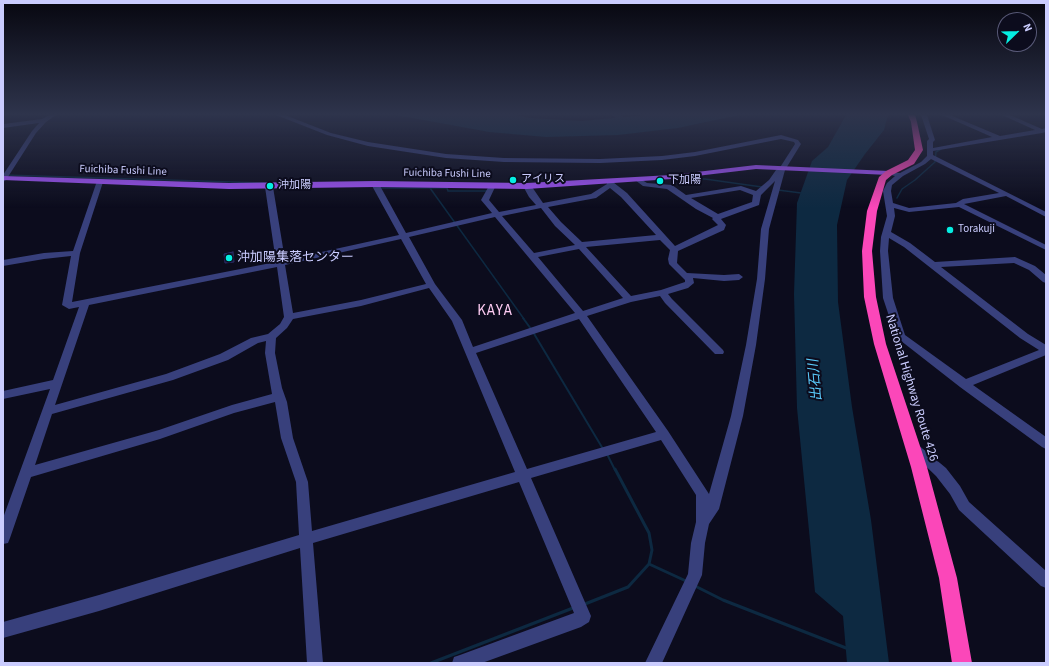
<!DOCTYPE html>
<html>
<head>
<meta charset="utf-8">
<style>
  body { margin:0 }
  #map { position:relative; width:1049px; height:666px; overflow:hidden; background:#0c0c1d; font-family:"Source Sans 3",sans-serif }
  canvas { display:block }
  .frame { position:absolute; inset:0; border:4px solid #caccfe; pointer-events:none }
  .north { position:absolute; left:997px; top:12px; width:40px; height:40px; box-sizing:border-box; background:#0c0c1d; border:1px solid #585977; border-radius:50%; rotate:67deg; font-size:11px; font-weight:700; line-height:16px; text-align:center; color:#caccfe }
  .north::after { content:''; display:block; margin:auto; width:14px; height:18px; background:#05eee2; clip-path:polygon(50% 0,100% 100%,50% 72%,0 100%) }
</style>
</head>
<body>
<div id="map">
<canvas width="1049" height="666"></canvas>
<div class="frame"></div>
<div class="north">N</div>
</div>
<script>
const context = document.querySelector('canvas').getContext('2d');
context.lineJoin = 'round';
function paint(path, color) { context.fillStyle = color; context.fill(path, 'evenodd'); }
const poly = rows => new Path2D(rows.map(r => 'M' + r).join(''));
function trace(path, color, width, dash) { context.strokeStyle = color; context.lineWidth = width; context.lineCap = dash ? 'butt' : 'round'; context.setLineDash(dash || []); context.stroke(path); }
function label(font, color, halo, rows, align = 'center') {
  context.font = font + ' "Source Sans 3","Noto Sans JP",sans-serif'; context.lineWidth = 4; context.setLineDash([]); context.textBaseline = 'middle'; context.strokeStyle = halo; context.fillStyle = color; for (const [text, x, y, turn = 0] of rows) {
    context.save(); context.translate(x, y); context.rotate((+turn || 0) * Math.PI / 180); context.textAlign = isNaN(turn) ? turn : align; if (halo) context.strokeText(text, 0, 0); context.fillText(text, 0, 0); context.restore();
  }
}
paint(poly([
  [396,115,515,115,530,118,582,121,647,115,739,115,678,128,618,135,546,137,489,132],
  [846,115,888,115,884,130,865,154,847,180,837,225,838,302,852,407,871,520,889,663,847,663,843,616,815,592,797,408,794,294,797,203,812,161,828,147]
]), '#0d2941');
trace(poly([
  [3,175,264,183],
  [677,178,705,179,762,187],
  [380,188,447,188,448,191,488,191],
  [430,188,524,319],
  [778,190,801,193],
  [897,198,902,189,915,180,935,162,936,152,941,149]
]), '#0d2941', 1.5);
trace(poly([
  [523,318,531,329],
  [533,332,603,449],
  [607,454,615,470]
]), '#0d2941', 2);
trace(poly([
  [615,469,649,533,652,550,649,564],
  [695,586,723,600,846,648],
  [585,604,628,587,649,564,686,581],
  [431,663,573,608]
]), '#0d2941', 3);
paint(poly([
  [612,115,620,115,637,126,636,128,630,128,612,115]
]), '#0d2941');
const building = poly([
  [233,252,234,262,225,263,224,254,233,252]
]);
paint(building, '#1a193e');
trace(building, '#2e2b69', 1);
paint(poly([
  [49,115,56,115,46,122,36,133,6,180,3,182,3,175,32,131,39,123,3,128,3,124,42,119,49,115],
  [276,115,285,115,331,133,368,142,446,154,504,158,600,159,662,156,695,152,781,135,798,140,801,144,785,170,769,229,765,279,756,345,743,416,719,509,709,524,705,543,702,575,662,663,645,663,688,574,691,543,696,522,696,495,661,440,531,478,591,616,589,622,581,627,482,663,452,663,454,657,460,655,574,613,519,482,313,543,323,663,307,663,300,548,99,611,3,638,3,622,99,595,299,535,296,482,281,438,275,402,234,413,160,439,31,477,10,538,8,543,3,544,3,518,50,389,3,399,3,391,53,380,79,307,69,309,62,305,71,256,44,259,3,266,3,260,44,253,73,251,97,181,103,182,80,253,72,302,276,262,265,187,269,185,273,187,285,260,399,235,371,184,375,182,379,184,406,233,492,213,481,200,490,184,492,183,496,185,489,200,499,212,536,205,529,197,523,186,524,184,530,184,543,203,591,194,607,184,606,181,609,179,627,193,675,246,718,225,712,219,713,218,696,209,667,189,643,186,635,180,635,178,639,178,647,183,672,185,686,195,741,186,756,191,769,180,776,170,779,169,795,144,794,142,781,139,695,156,662,160,600,163,504,162,446,158,368,146,327,135,276,115],
  [775,181,761,229,757,279,746,345,731,416,709,494,668,431,587,316,631,302,660,296,665,303,715,354,723,354,724,352,723,350,672,299,668,294,688,288,694,283,693,278,724,281,739,280,743,277,739,274,724,275,687,273,677,263,678,251,724,230,726,225,721,219,759,205,761,195,775,181],
  [610,188,621,197,656,235,582,242,561,222,548,207,596,198,610,188],
  [740,190,753,195,752,202,718,214,691,198,740,190],
  [541,208,555,226,575,245,534,253,502,216,541,208],
  [495,217,575,313,473,347,462,320,435,284,409,237,495,217],
  [401,239,426,284,361,300,293,313,285,265,401,239],
  [660,240,670,250,668,259,669,264,685,280,685,282,661,290,631,296,586,247,660,240],
  [579,249,623,298,583,311,538,257,579,249],
  [277,267,284,317,280,324,268,334,251,338,220,354,166,374,55,405,89,305,277,267],
  [429,288,452,321,515,472,312,531,308,482,293,438,287,402,282,388,275,353,276,338,287,328,293,319,361,306,429,288],
  [579,319,656,432,527,469,476,353,579,319],
  [266,341,265,353,272,394,232,405,159,430,35,465,52,414,173,380,228,360,258,343,266,341],
  [921,115,927,115,935,140,933,142,933,148,992,137,942,115,950,115,1000,136,1035,130,1002,115,1010,115,1042,129,1046,128,1046,132,1042,133,933,151,933,155,1046,212,1046,217,1006,196,964,204,1046,245,1046,250,959,207,909,212,894,208,895,216,891,232,910,243,935,262,1015,257,1035,266,1046,275,1046,283,1043,282,1029,270,1014,263,941,267,1028,334,1046,345,1046,355,973,385,1046,437,1046,449,1042,447,960,387,896,337,883,298,880,251,881,237,887,216,883,191,887,183,895,176,887,174,887,172,900,173,921,162,927,156,927,141,929,139,921,115],
  [931,159,999,193,963,199,956,203,909,208,893,203,891,191,892,185,903,176,925,164,931,159],
  [889,238,904,247,1020,338,1039,350,966,379,905,335,893,298,888,251,889,238],
  [913,442,917,444,946,468,960,486,969,502,1046,571,1046,588,1041,586,959,510,950,494,936,476,909,450,907,447,909,444,913,442]
]), '#38407c');
paint(poly([
  [756,165,889,171,893,173,889,175,756,169,671,179,527,189,375,187,229,189,3,180,3,176,229,183,375,181,527,183,671,175,756,165]
]), '#a253fb');
paint(poly([
  [908,115,915,115,917,122,923,150,914,164,892,175,886,180,877,211,872,251,876,297,886,344,927,467,957,578,972,663,952,663,939,578,911,467,874,344,864,297,862,251,867,211,879,177,886,171,908,160,915,150,911,122,908,115]
]), '#fb47b9');
const sky = context.createLinearGradient(0, 0, 0, 208);
sky.addColorStop(0, '#070710');
sky.addColorStop(0.55, '#2e344c');
sky.addColorStop(1, '#2e344c00');
context.fillStyle = sky;
context.fillRect(0, 0, 1049, 208);
for (const [x, y, r, color] of [
  [513,180,4,"#05eee2"],
  [660,181,4,"#05eee2"],
  [270,186,4,"#05eee2"],
  [950,230,4,"#05eee2"],
  [229,258,4,"#05eee2"]
]) { const dot = new Path2D(); dot.arc(x, y, r, 0, 2 * Math.PI); context.fillStyle = color; context.fill(dot); trace(dot, '#0c0c1d', 1.5); }
label('11px', '#caccfe', '#0c0c1d', [
  ["Fuichiba Fushi Line",123,171,2],
  ["Fuichiba Fushi Line",447,174,1]
]);
label('11px', '#caccfe', '#0c0c1d', [
  ["アイリス",521,180],
  ["下加陽",668,181],
  ["沖加陽",278,186],
  ["Torakuji",958,230]
], 'left');
label('13px', '#caccfe', '#0c0c1d', [
  ["沖加陽集落センター",237,258]
], 'left');
label('13px', '#caccfe', '#0c0c1d', [
  ["National Highway Route 426",911,388,73]
]);
label('italic 14px', '#5acafb', '#0c0c1d', [
  ["出石川",816,380,-95]
]);
context.letterSpacing = '1px';
label('15px', '#feccf3', '#0c0c1d', [
  ["KAYA",495,312]
]);
context.letterSpacing = '0px';
</script>
</body>
</html>
